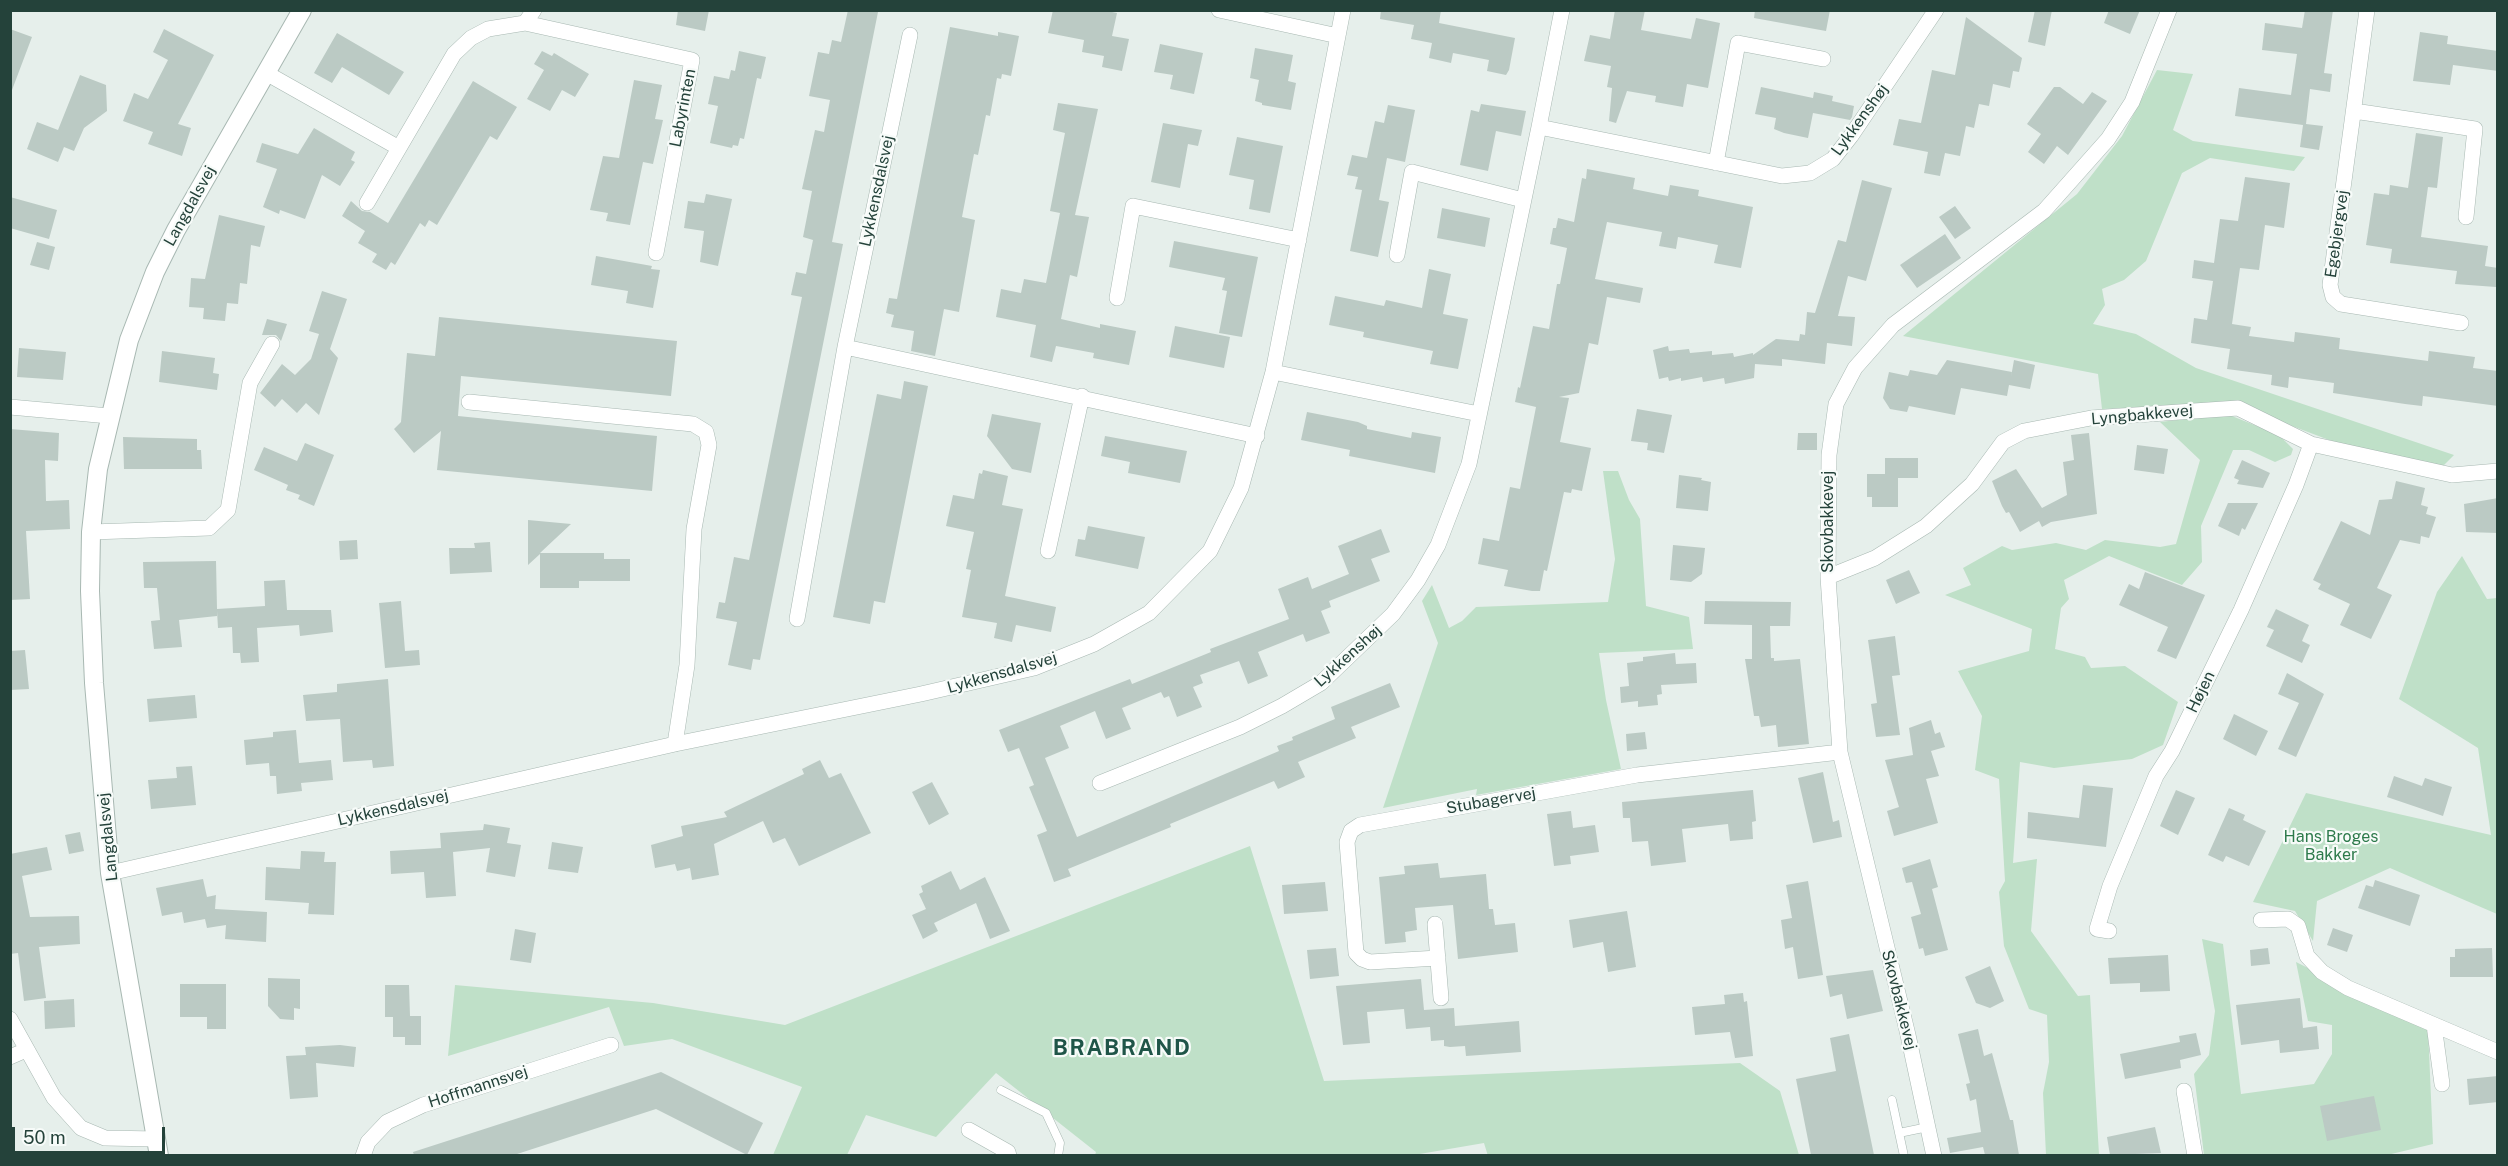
<!DOCTYPE html>
<html>
<head>
<meta charset="utf-8">
<style>
  body { margin:0 }
  #map { position:relative; width:2508px; height:1166px; overflow:hidden; background:#e6efeb; font-family:"Public Sans",sans-serif }
  canvas { display:block }
  .frame { position:absolute; inset:0; border:12px solid #24423a; pointer-events:none }
  .scale { position:absolute; left:12px; top:1127px; width:153px; height:27px; box-sizing:border-box; border:3px solid #24423a; border-top:0; padding-left:8px; font-size:18px; line-height:21px; white-space:nowrap; color:#24423a; -webkit-text-stroke:4px #f7fbf9; paint-order:stroke }
</style>
</head>
<body>
<div id="map">
<canvas width="2508" height="1166"></canvas>
<div class="frame"></div>
<div class="scale">50 m</div>
</div>
<script>
const context = document.querySelector('canvas').getContext('2d');
context.lineJoin = 'round';
function paint(path, color) { context.fillStyle = color; context.fill(path, 'evenodd'); }
const poly = rows => new Path2D(rows.map(r => 'M' + r).join(''));
function trace(path, color, width, dash) { context.strokeStyle = color; context.lineWidth = width; context.lineCap = dash ? 'butt' : 'round'; context.setLineDash(dash || []); context.stroke(path); }
function label(font, color, halo, rows, align = 'center') {
  context.font = font + ' "Public Sans",sans-serif'; context.lineWidth = 4.5; context.setLineDash([]); context.textBaseline = 'middle'; context.strokeStyle = halo; context.fillStyle = color; for (const [text, x, y, turn = 0] of rows) {
    context.save(); context.translate(x, y); context.rotate((+turn || 0) * Math.PI / 180); context.textAlign = isNaN(turn) ? turn : align; if (halo) context.strokeText(text, 0, 0); context.fillText(text, 0, 0); context.restore();
  }
}
paint(poly([
  [2157,70,2193,74,2173,130,2193,141,2305,157,2294,171,2210,158,2182,173,2146,261,2124,280,2102,289,2105,305,2093,324,2136,334,2196,368,2454,455,2443,466,2337,443,2234,404,2102,409,2098,374,1903,336,2077,194,2122,136],
  [2227,414,2279,435,2293,449,2291,455,2275,462,2249,450,2233,450,2201,526,2202,562,2182,585,2109,556,2064,580,2069,599,2061,608,2055,649,2085,657,2091,668,2125,666,2178,702,2163,745,2132,759,2054,768,2020,762,2013,863,2037,859,2031,931,2078,996,2090,995,2099,1155,2046,1155,2043,1093,2049,1062,2047,1015,2029,1009,2004,946,1999,892,2005,881,1999,779,1975,770,1982,716,1958,671,2029,651,2032,629,1945,595,1971,585,1963,568,2002,546,2012,550,2056,543,2086,550,2105,540,2160,547,2176,544,2200,460,2160,422],
  [1603,471,1618,471,1629,500,1640,519,1646,606,1689,617,1693,649,1599,653,1606,700,1621,769,1476,795,1477,789,1383,808,1438,643,1422,601,1432,585,1449,628,1462,621,1476,607,1608,602,1615,559],
  [2462,556,2487,599,2497,598,2497,914,2390,868,2317,901,2313,941,2295,911,2253,902,2306,793,2491,835,2478,748,2399,699,2437,592],
  [1250,846,1324,1081,1740,1063,1780,1091,1799,1155,1488,1156,1484,1143,1408,1156,1095,1155,1096,1152,996,1073,936,1137,866,1115,847,1155,773,1155,802,1087,672,1039,624,1046,609,1007,448,1056,455,985,653,1003,785,1025],
  [2202,939,2223,944,2241,1094,2314,1084,2332,1054,2332,1025,2308,1021,2296,962,2428,1028,2433,1144,2383,1156,2204,1155,2194,1074,2209,1055,2215,1011]
]), '#bfe0c8');
paint(poly([
  [678,10,709,10,705,31,676,25],
  [848,10,878,12,832,242,843,244,760,660,753,659,751,670,728,665,737,622,716,618,719,602,725,603,734,557,749,560,802,297,791,295,796,272,806,274,813,240,803,237,812,191,802,189,815,130,824,132,830,100,809,96,818,52,829,54,832,40,841,42],
  [1053,10,1102,10,1117,13,1112,36,1129,39,1122,71,1102,67,1104,56,1082,52,1084,40,1048,33],
  [1381,10,1441,10,1439,23,1515,38,1509,70,1506,75,1487,71,1489,60,1453,53,1451,63,1429,58,1432,43,1411,39,1414,25,1380,19],
  [1615,10,1645,10,1641,30,1691,39,1696,18,1720,23,1708,88,1687,84,1683,107,1655,102,1656,96,1627,91,1616,123,1609,121,1612,88,1607,87,1611,66,1584,61,1590,35,1610,39],
  [1755,10,1830,10,1826,31,1754,18],
  [2035,10,2052,10,2045,46,2028,42],
  [2109,10,2140,10,2130,34,2104,23],
  [2305,10,2333,10,2324,73,2332,74,2330,92,2310,89,2306,124,2323,126,2319,150,2300,147,2303,125,2235,116,2239,88,2291,95,2297,54,2262,50,2265,23,2302,28],
  [1966,17,2022,58,2019,72,2013,71,2010,88,1993,84,1989,106,1979,104,1974,128,1966,126,1960,156,1945,153,1940,176,1924,173,1928,152,1893,145,1899,119,1921,123,1932,70,1955,75],
  [950,27,998,36,998,32,1019,36,1011,76,1002,74,1001,79,997,78,990,116,986,115,978,155,974,154,962,217,975,220,959,312,944,309,935,356,911,351,914,331,891,327,894,315,886,313,889,298,897,299],
  [10,29,32,37,12,90,10,90],
  [164,29,214,55,178,124,191,128,182,156,148,144,153,132,123,121,134,93,148,99,168,60,153,52],
  [2420,32,2448,36,2447,44,2498,51,2498,71,2453,65,2450,85,2413,81],
  [337,33,404,72,389,95,342,67,332,83,314,73],
  [1160,44,1203,53,1194,94,1170,89,1173,75,1154,72],
  [1255,48,1293,55,1288,81,1296,83,1291,110,1262,105,1262,103,1255,101,1259,80,1250,78],
  [542,51,552,56,554,53,589,74,575,97,562,90,550,111,527,99,544,70,534,64],
  [739,51,766,57,761,79,757,78,744,139,740,138,738,146,733,145,732,148,710,143,718,106,708,104,714,76,729,79,731,70,735,71],
  [80,75,106,85,107,111,84,128,74,151,64,147,58,162,27,149,37,122,58,130],
  [634,80,662,85,655,119,663,120,653,164,643,162,630,225,606,221,608,213,590,210,603,156,619,158],
  [473,81,517,107,497,140,490,136,437,225,429,220,425,227,420,223,395,265,391,262,386,270,372,262,377,254,358,243,365,231,342,216,351,201,362,211,370,212,388,223],
  [1761,87,1813,98,1814,92,1833,96,1832,101,1854,106,1852,117,1850,120,1813,113,1808,138,1784,133,1774,129,1776,118,1755,114],
  [2054,87,2060,87,2083,104,2092,92,2107,101,2068,155,2057,146,2044,164,2028,152,2041,134,2027,124],
  [1058,103,1098,109,1075,215,1089,217,1077,277,1070,275,1061,319,1100,328,1100,324,1136,331,1129,365,1093,358,1094,353,1056,346,1052,362,1030,357,1036,325,996,317,1001,289,1021,293,1024,279,1046,283,1060,213,1050,211,1065,133,1053,130],
  [1481,104,1526,111,1521,136,1496,131,1488,171,1460,165,1471,110,1479,112],
  [1388,105,1415,110,1405,162,1387,158,1379,200,1389,202,1378,257,1350,251,1362,190,1355,189,1358,177,1347,175,1352,155,1367,158,1375,121,1384,123],
  [1163,123,1202,130,1198,146,1188,144,1180,188,1151,182],
  [314,128,355,152,351,160,355,162,340,186,322,175,305,219,280,210,279,214,263,207,277,169,256,162,262,143,298,154],
  [2416,133,2443,137,2437,188,2428,187,2421,237,2488,246,2485,266,2498,268,2496,287,2455,284,2457,271,2390,263,2392,249,2366,245,2374,193,2389,195,2390,185,2408,188],
  [1237,137,1283,146,1270,213,1249,209,1254,180,1229,175],
  [1587,169,1635,178,1633,189,1668,196,1670,185,1699,190,1698,196,1753,207,1741,268,1714,263,1718,245,1678,237,1676,249,1659,246,1662,232,1607,222,1595,279,1643,288,1640,303,1607,297,1598,345,1589,343,1579,393,1559,397,1569,398,1560,442,1591,448,1582,491,1572,489,1571,493,1564,492,1547,571,1544,570,1540,591,1532,591,1504,586,1508,570,1478,564,1483,538,1499,541,1510,487,1520,489,1536,407,1515,402,1518,387,1520,388,1533,326,1549,329,1557,284,1560,284,1567,248,1550,244,1553,228,1556,228,1558,218,1574,222,1582,178,1586,179],
  [2245,177,2290,183,2284,228,2265,225,2259,270,2240,268,2232,324,2251,327,2249,336,2294,342,2295,332,2340,338,2339,349,2428,361,2429,351,2475,357,2473,368,2498,371,2498,406,2423,396,2422,406,2405,404,2333,393,2334,383,2289,377,2288,388,2271,385,2272,375,2227,369,2230,349,2191,343,2194,318,2207,320,2213,281,2192,278,2194,260,2214,263,2220,219,2238,221],
  [1862,180,1892,188,1866,281,1848,276,1838,316,1855,317,1852,346,1827,343,1825,364,1782,359,1782,366,1755,364,1754,378,1725,384,1724,378,1703,382,1702,377,1681,381,1681,378,1669,381,1668,377,1659,379,1653,350,1668,346,1669,351,1689,349,1690,353,1712,351,1712,355,1733,353,1734,357,1753,353,1753,355,1776,339,1799,341,1800,334,1805,335,1807,312,1815,313,1838,240,1846,242],
  [706,194,732,199,718,266,700,262,704,231,684,228,688,201,704,203],
  [10,197,57,210,49,239,10,228],
  [1955,206,1971,228,1955,239,1939,217],
  [1442,208,1490,218,1485,247,1437,238],
  [219,215,265,226,260,247,251,245,247,284,240,283,238,304,227,303,225,321,203,319,204,308,189,307,191,278,205,279],
  [1945,234,1961,258,1917,288,1900,265],
  [1174,241,1258,257,1242,337,1219,333,1227,291,1222,290,1225,278,1169,267],
  [37,242,55,247,49,270,30,265],
  [596,256,652,266,651,269,660,270,653,308,626,303,628,291,591,285],
  [1429,269,1451,274,1443,314,1468,319,1458,369,1430,364,1433,351,1363,337,1364,332,1329,325,1335,296,1384,306,1386,300,1422,308],
  [322,291,347,299,330,349,338,358,319,415,306,403,297,413,282,399,275,407,260,393,282,364,295,375,311,359,319,334,309,331],
  [439,317,677,341,671,396,461,376,458,416,657,436,652,491,437,470,441,431,414,453,394,429,401,422,407,353,435,356],
  [267,319,287,324,281,341,276,335,262,335],
  [1175,326,1230,337,1224,368,1169,357],
  [19,348,66,352,63,380,17,377],
  [162,351,215,358,213,373,219,374,217,390,159,382],
  [1947,360,2012,372,2011,377,2014,360,2035,365,2030,389,2009,385,2007,396,1961,388,1955,415,1909,406,1907,412,1890,409,1883,398,1889,372,1908,376,1910,370,1937,375],
  [904,381,928,386,885,603,874,601,870,624,833,617,877,394,901,399],
  [1637,409,1672,415,1664,453,1647,450,1648,443,1631,441],
  [1307,412,1358,422,1367,426,1367,429,1411,438,1412,432,1441,437,1435,473,1349,456,1350,450,1301,440],
  [992,414,1041,423,1031,473,1012,469,987,436],
  [10,429,59,433,58,461,45,460,46,501,69,500,70,529,26,531,30,599,10,600],
  [1798,433,1817,433,1817,450,1797,450],
  [2089,433,2097,514,2051,522,2042,527,2039,521,2020,532,2009,512,2006,513,2002,506,1992,481,2016,469,2042,508,2067,495,2063,462,2074,460,2071,435],
  [1105,436,1187,451,1180,483,1128,473,1130,462,1101,456],
  [123,437,197,439,197,450,201,450,202,469,124,469],
  [305,443,334,455,314,506,298,499,300,495,286,490,288,485,254,470,264,447,297,461],
  [2137,445,2168,449,2164,474,2134,470],
  [1885,458,1918,458,1918,478,1898,478,1898,507,1872,507,1872,497,1867,497,1867,474,1885,474],
  [2242,460,2270,473,2263,488,2237,484,2239,480,2234,478],
  [983,470,1008,476,1002,505,1023,509,1005,596,1056,607,1051,632,1016,625,1012,642,994,638,997,623,962,617,971,570,966,569,974,532,946,526,953,495,974,499,979,473,982,474],
  [1679,475,1702,478,1701,480,1711,482,1708,511,1676,508],
  [2396,481,2425,488,2421,505,2428,507,2426,514,2436,517,2429,538,2421,536,2420,544,2400,540,2377,588,2392,595,2371,639,2340,625,2350,604,2318,589,2321,584,2313,580,2341,521,2370,535,2379,500,2392,499],
  [2498,498,2498,533,2466,532,2464,504],
  [2228,503,2258,503,2245,530,2242,528,2239,536,2218,526],
  [528,520,571,524,540,553,604,553,604,559,630,559,630,581,579,581,579,588,540,588,540,554,528,565],
  [1088,526,1145,537,1138,569,1075,556,1078,539,1085,540],
  [1381,529,1390,552,1371,559,1380,581,1329,601,1331,607,1321,611,1330,633,1306,642,1303,634,1258,652,1268,676,1248,684,1239,661,1200,675,1203,683,1193,687,1202,707,1177,717,1169,696,1164,698,1161,692,1122,708,1131,729,1106,739,1095,711,1060,726,1069,748,1045,758,1077,837,1279,751,1277,746,1293,740,1292,737,1335,719,1331,707,1390,683,1400,707,1351,727,1356,738,1298,762,1305,777,1278,789,1274,781,1170,824,1171,827,1068,869,1071,876,1054,882,1037,835,1047,831,1029,787,1034,785,1019,748,1008,752,999,730,1130,679,1132,684,1211,652,1210,649,1289,619,1278,589,1308,577,1312,589,1349,574,1338,546],
  [357,540,358,559,340,560,339,541],
  [490,542,492,572,450,574,449,548,475,548,474,543],
  [1673,545,1705,548,1702,574,1691,582,1670,580],
  [216,561,217,609,265,606,264,581,285,580,287,610,331,610,333,632,300,636,299,625,257,628,259,662,241,663,240,653,233,653,232,627,218,628,217,611,217,616,179,620,182,647,154,649,151,621,160,620,157,588,144,588,143,562],
  [1909,570,1920,593,1896,604,1886,580],
  [2145,572,2205,595,2176,659,2157,651,2168,627,2119,605,2129,584,2139,589],
  [401,601,405,651,419,650,420,665,385,668,379,603],
  [1705,601,1791,602,1790,626,1770,626,1771,658,1774,658,1774,661,1800,659,1809,744,1778,747,1776,725,1761,727,1759,716,1754,716,1745,659,1752,659,1752,625,1704,624],
  [2276,609,2309,625,2302,641,2310,645,2302,663,2266,646,2274,630,2267,627],
  [1895,636,1900,675,1892,676,1900,735,1876,737,1871,704,1877,703,1868,640],
  [25,650,29,689,10,690,10,651],
  [1675,653,1676,664,1696,663,1697,683,1661,685,1662,694,1657,695,1658,705,1638,707,1638,701,1621,703,1620,687,1629,686,1627,663,1643,661,1643,657],
  [2287,673,2324,694,2296,757,2278,749,2299,703,2278,694],
  [388,679,394,766,373,768,372,760,343,762,340,719,306,721,303,695,337,692,337,684],
  [195,695,197,718,149,722,147,699],
  [2234,714,2268,731,2256,756,2223,739],
  [1931,720,1935,734,1940,732,1945,747,1931,751,1939,776,1926,779,1938,823,1894,836,1887,811,1899,807,1885,760,1913,755,1909,728],
  [296,730,299,763,331,760,333,780,301,783,302,791,277,794,276,776,270,776,269,763,246,765,244,740,273,737,273,732],
  [1645,732,1647,749,1627,751,1626,734],
  [820,760,829,778,841,773,871,833,799,866,785,838,773,843,763,821,714,844,719,875,692,880,690,868,677,871,675,864,655,868,651,845,683,836,681,826,727,817,724,812,804,774,802,769],
  [192,766,196,805,151,809,148,780,177,778,176,767],
  [1823,772,1833,822,1839,820,1842,837,1813,843,1798,778],
  [2394,776,2422,786,2425,778,2452,787,2443,816,2387,797],
  [932,782,949,814,929,825,912,792],
  [2083,785,2113,788,2106,847,2027,838,2028,812,2079,818],
  [1753,790,1756,821,1752,822,1753,839,1730,841,1728,824,1682,829,1686,862,1651,866,1648,841,1632,842,1630,818,1623,818,1622,802],
  [2176,790,2195,798,2178,835,2160,826],
  [2229,808,2245,815,2243,820,2266,831,2249,866,2226,856,2223,862,2208,855],
  [1571,811,1573,828,1595,825,1599,852,1570,856,1571,864,1554,866,1547,814],
  [484,824,510,828,507,843,521,845,515,877,486,872,490,848,453,852,456,896,426,898,424,872,391,874,390,851,441,848,440,833,483,830],
  [80,832,84,851,69,854,65,835],
  [552,842,583,847,578,873,548,869],
  [47,847,52,870,22,876,30,917,79,916,80,944,39,947,46,998,24,1001,18,953,10,954,10,854],
  [301,851,325,852,324,862,336,862,334,915,308,914,309,903,265,900,266,867,300,869],
  [1930,859,1938,887,1932,889,1948,950,1925,956,1923,948,1919,949,1911,917,1921,914,1912,882,1906,883,1902,868],
  [1438,863,1440,878,1486,874,1489,909,1493,909,1495,925,1515,923,1518,952,1458,959,1453,905,1415,908,1417,930,1405,932,1406,942,1385,944,1379,877,1405,874,1404,866],
  [951,871,960,890,985,877,1010,931,990,939,976,903,934,923,938,931,923,939,912,915,926,909,919,894,923,892,921,886],
  [203,879,207,897,216,895,215,909,267,912,266,942,225,939,226,925,207,928,205,919,184,923,182,912,162,916,156,888],
  [2375,880,2420,895,2410,926,2358,908,2366,885,2373,887],
  [1808,881,1823,975,1798,979,1793,947,1785,949,1781,920,1792,918,1786,885],
  [1325,882,1328,911,1284,914,1282,885],
  [1627,911,1636,967,1608,972,1603,942,1573,948,1569,920],
  [2333,928,2353,935,2347,952,2327,945],
  [515,929,536,933,531,963,510,960],
  [1336,948,1339,976,1310,979,1307,950],
  [2268,948,2270,964,2251,966,2250,950],
  [2492,948,2493,977,2450,977,2450,957,2455,957,2455,949],
  [2168,955,2170,991,2140,992,2140,983,2110,984,2108,958],
  [1990,966,2004,1001,1990,1008,1976,1003,1965,977],
  [1873,970,1883,1011,1847,1019,1842,994,1830,997,1826,976],
  [268,978,300,979,300,1009,294,1008,294,1020,280,1019,268,1006],
  [1421,979,1424,1010,1454,1008,1455,1026,1519,1021,1521,1052,1466,1056,1465,1046,1450,1047,1444,1046,1444,1040,1431,1041,1430,1027,1406,1029,1404,1009,1367,1012,1370,1043,1343,1045,1336,986],
  [180,984,226,984,226,1029,207,1029,207,1017,180,1017],
  [385,985,409,985,410,1016,421,1016,421,1045,405,1045,405,1037,393,1037,393,1017,385,1017],
  [1743,993,1744,1002,1747,1001,1753,1056,1735,1058,1730,1032,1695,1035,1692,1007,1725,1004,1724,995],
  [2300,998,2303,1028,2317,1026,2319,1049,2280,1053,2279,1040,2241,1045,2236,1005],
  [74,999,75,1027,45,1029,44,1001],
  [1978,1029,1984,1056,1992,1053,2010,1120,2013,1120,2019,1155,1985,1155,1983,1147,1950,1153,1947,1138,1981,1132,1976,1099,1970,1101,1966,1084,1970,1083,1958,1034],
  [2196,1033,2201,1055,2180,1060,2181,1068,2125,1079,2120,1054,2180,1042,2179,1036],
  [1849,1034,1874,1155,1811,1155,1796,1079,1836,1071,1830,1038],
  [340,1045,356,1047,354,1067,316,1063,318,1097,290,1099,286,1056,306,1055,305,1047],
  [661,1072,763,1123,747,1155,656,1109,514,1155,414,1155,413,1152],
  [2498,1076,2498,1102,2469,1105,2467,1079],
  [2374,1096,2381,1130,2327,1141,2320,1106],
  [2155,1127,2161,1153,2110,1155,2107,1137]
]), '#bbcac4');
const service = poly([
  [1001,1090,1046,1113,1060,1143,1058,1156],
  [1892,1100,1904,1156],
  [1899,1133,1928,1127]
]);
const minor = poly([
  [1219,10,1338,36],
  [2367,10,2330,285,2333,297,2341,304,2461,323],
  [525,23,534,10],
  [266,73,399,148],
  [2354,111,2475,129,2466,217],
  [1539,127,1562,10],
  [1716,163,1738,43,1823,59],
  [367,203,454,54,471,38,488,29,525,23,692,60,656,253],
  [1397,255,1412,172,1523,200],
  [1117,298,1133,206,1299,240],
  [845,347,1257,436],
  [1273,372,1479,414],
  [469,402,693,424,706,432,709,445,694,529,687,665,675,744],
  [10,407,109,416],
  [91,532,209,528,228,510,250,383,272,344],
  [1048,551,1082,396],
  [1828,577,1875,558,1926,526,1972,484,2003,442,2024,431,2091,418,2238,408,2311,444,2452,475,2498,471],
  [797,619,845,347,910,35],
  [1100,783,1240,727,1282,706,1321,683,1393,614,1418,580,1438,545,1469,464,1539,127,1782,176,1810,173,1833,159,1851,136,1936,10],
  [110,873,675,744,921,694,1034,668,1094,644,1149,613,1210,551,1241,488,1273,372,1343,10],
  [2261,920,2288,919,2298,926,2307,956,2322,972,2348,988,2498,1052],
  [1435,924,1441,998],
  [2109,931,2097,929,2110,886,2156,776,2172,751,2241,610,2296,485,2311,444],
  [1438,958,1370,962,1362,959,1356,953,1347,842,1351,831,1360,825,1637,775,1840,752],
  [10,1019,54,1098,81,1128,105,1138,156,1139],
  [2434,1025,2442,1084],
  [10,1057,26,1050],
  [2184,1091,2195,1156],
  [969,1130,1008,1152,1009,1156],
  [363,1156,368,1142,387,1122,423,1105,611,1045],
  [1934,1156,1908,1035,1840,752,1828,577,1829,455,1836,404,1855,368,1893,325,2044,211,2108,139,2132,102,2169,10]
]);
const tertiary = poly([
  [159,1156,110,873,94,683,90,591,91,532,98,469,129,340,155,272,176,230,302,10]
]);
trace(service, '#a8b8b2', 9);
trace(minor, '#a8b8b2', 16);
trace(tertiary, '#a8b8b2', 20);
trace(service, '#fff', 8);
trace(minor, '#fff', 15);
trace(tertiary, '#fff', 18);
label('16px', '#24423a', '#f7fbf9', [
  ["Labyrinten",683,108,-79],
  ["Lykkenshøj",1860,120,-54],
  ["Lykkensdalsvej",877,191,-78],
  ["Langdalsvej",190,206,-61],
  ["Egebjergvej",2337,234,-82],
  ["Lyngbakkevej",2142,415,-5],
  ["Skovbakkevej",1828,522,-90],
  ["Lykkenshøj",1348,656,-42],
  ["Lykkensdalsvej",1002,673,-16],
  ["Højen",2201,692,-64],
  ["Stubagervej",1491,801,-10],
  ["Lykkensdalsvej",393,808,-13],
  ["Langdalsvej",108,837,-96],
  ["Skovbakkevej",1899,1000,76],
  ["Hoffmannsvej",478,1087,-18]
]);
label('16px', '#2d7a4b', '#f7fbf9', [
  ["Hans Broges",2331,837],
  ["Bakker",2331,855]
]);
context.letterSpacing = '1.5px';
label('bold 22px', '#1f5548', '#f7fbf9', [
  ["BRABRAND",1122,1048]
]);
context.letterSpacing = '0px';
</script>
</body>
</html>
